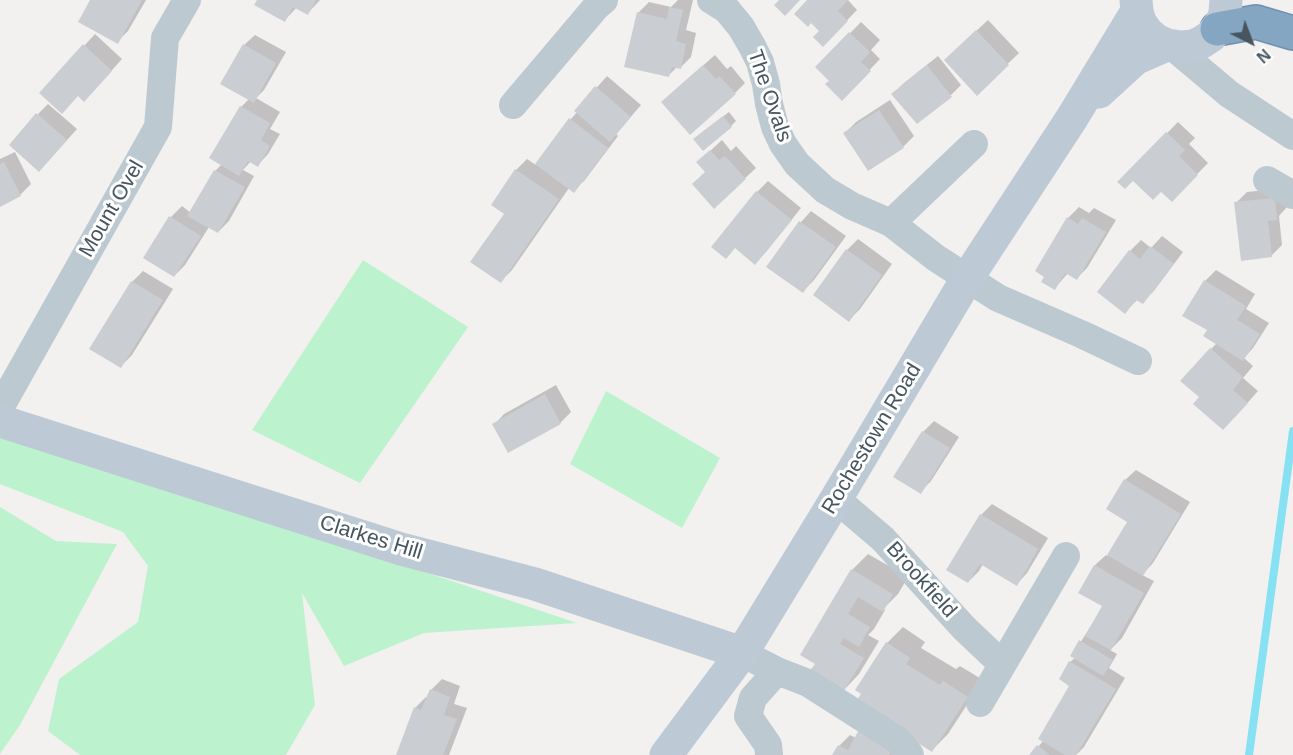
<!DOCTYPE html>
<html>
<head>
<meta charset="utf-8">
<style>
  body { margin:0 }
  #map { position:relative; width:1293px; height:755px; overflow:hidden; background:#f3f0f0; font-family:Arial,sans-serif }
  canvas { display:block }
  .north { position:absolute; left:1221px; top:12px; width:60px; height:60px; -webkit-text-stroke:4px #fff; paint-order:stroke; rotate:138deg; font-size:16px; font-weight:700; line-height:24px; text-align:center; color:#47555f }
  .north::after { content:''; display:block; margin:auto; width:21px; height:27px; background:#47555f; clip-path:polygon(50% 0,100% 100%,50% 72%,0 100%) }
</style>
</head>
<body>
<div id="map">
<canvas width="1293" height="755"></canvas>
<div class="north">N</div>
</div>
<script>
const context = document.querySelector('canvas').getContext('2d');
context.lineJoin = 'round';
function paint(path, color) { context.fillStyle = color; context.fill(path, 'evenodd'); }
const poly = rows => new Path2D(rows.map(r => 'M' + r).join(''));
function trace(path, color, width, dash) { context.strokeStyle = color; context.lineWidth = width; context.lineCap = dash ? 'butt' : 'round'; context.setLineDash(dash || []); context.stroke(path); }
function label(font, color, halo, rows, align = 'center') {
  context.font = font + ' Arial,sans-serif'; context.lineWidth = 6; context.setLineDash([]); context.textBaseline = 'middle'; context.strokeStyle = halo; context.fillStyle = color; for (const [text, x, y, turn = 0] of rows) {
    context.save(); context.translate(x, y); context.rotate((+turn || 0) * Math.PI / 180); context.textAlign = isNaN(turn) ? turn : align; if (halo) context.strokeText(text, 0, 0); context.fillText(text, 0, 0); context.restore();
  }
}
paint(poly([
  [363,260,468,327,360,483,252,430],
  [606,391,720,458,682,528,570,464],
  [0,433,199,496,577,623,424,633,344,666,302,593,315,705,286,755,80,755,48,731,59,679,138,622,148,566,123,532,0,484],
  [0,507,56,541,117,544,20,725,0,754]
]), '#bcf3ce');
paint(poly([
  [92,0,146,0,128,31,117,42],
  [259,0,320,0,308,13,297,7,285,20],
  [678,0,693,0,686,30,696,33,691,57,680,68,677,67,669,75,638,13,649,2,671,7],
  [809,0,848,0,857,10,823,45,821,31],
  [988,20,1019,53,977,93,957,49],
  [861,22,880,40,871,50,880,59,842,99,830,81,817,67],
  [95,34,122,59,95,89,79,95,41,93],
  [255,35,286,52,264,90,256,98,280,112,270,129,280,134,268,154,258,165,251,161,243,170,254,176,229,221,218,232,209,227,185,265,174,276,171,217,182,206,191,213,215,171,222,164,241,107,249,99,244,45],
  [715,55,727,69,731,66,745,83,735,93,674,91],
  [938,56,961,85,951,95,893,94,904,83],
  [607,76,641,105,616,134,618,136,584,181,573,191,569,188,512,270,501,281,506,213,516,170,527,159,536,165,571,119,577,112,576,111],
  [890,100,914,136,903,147,845,133,856,122],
  [48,104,77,129,50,159,38,114],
  [729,112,736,121,731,126,700,134],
  [1178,122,1195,138,1189,144,1208,163,1172,200,1161,190,1133,179,1119,182],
  [722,140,731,151,736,146,756,168,714,207,707,171,709,152],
  [15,152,31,184,20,195,0,205,0,159],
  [768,181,801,208,766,252,755,263,757,192],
  [1285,188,1287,207,1279,216,1282,245,1271,256,1236,203,1247,192],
  [1079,207,1089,213,1094,208,1116,220,1087,268,1077,278,1068,273,1055,288,1068,218],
  [811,211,846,236,814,280,803,291,768,267,801,222],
  [1162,236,1183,252,1153,292,1142,302,1138,299,1125,312,1130,251,1141,240,1151,248],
  [858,239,892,264,860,309,849,320,847,250],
  [1216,270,1255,294,1246,309,1269,323,1253,348,1244,358,1253,366,1243,378,1258,391,1234,418,1201,397,1211,349,1217,343,1209,330,1205,281],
  [143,271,173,289,132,355,121,366,91,348,132,282],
  [556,385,571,412,560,423,494,425,504,414],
  [934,421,959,437,931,481,920,492,923,432],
  [1136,470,1190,502,1153,563,1142,575,1154,581,1122,638,1110,650,1117,654,1109,668,1125,678,1084,747,1076,755,1031,755,1044,740,1071,686,1070,662,1075,658,1072,656,1104,605,1080,592,1095,565,1106,555,1108,556,1129,521,1125,480],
  [992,504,1048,538,1027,573,1017,584,983,564,979,571,968,582,981,515],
  [868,554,908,577,898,594,883,609,885,610,874,629,868,635,879,641,859,674,843,691,817,663,852,570],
  [903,627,925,642,921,648,956,669,960,666,983,680,948,734,932,750,904,733,892,755,834,755,839,746,850,735,856,738,887,643],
  [442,679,460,686,454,704,467,708,449,755,398,755,415,708,426,697,428,698,431,690]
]), '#0003');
trace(poly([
  [1249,755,1293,431]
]), '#86e2f3', 8);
paint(poly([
  [90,0,142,0,118,44,78,22],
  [257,0,316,0,308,15,293,7,285,22,254,5],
  [779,0,800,0,785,16,774,5],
  [807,0,848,0,838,11,848,21,823,47,813,37,819,31,811,23,808,27,794,14],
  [669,7,683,10,676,41,686,44,681,69,672,67,669,77,624,67,637,12,667,19],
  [976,30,1009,65,977,96,944,60],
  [849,32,870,52,861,62,871,71,842,101,825,84,829,81,815,67],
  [83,44,112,71,84,102,78,96,62,114,39,93],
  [243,44,276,63,254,103,220,84],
  [703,65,716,79,719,76,736,94,690,135,661,102],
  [927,65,952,97,917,124,891,94],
  [595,86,631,117,610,142,574,111],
  [240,106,270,123,261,140,270,146,258,167,248,161,239,176,209,158],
  [879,110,904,148,868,171,843,133],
  [36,113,67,140,39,172,9,145],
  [723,116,732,127,703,151,693,139],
  [569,118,608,148,574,193,535,164],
  [1166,132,1185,150,1179,156,1198,175,1172,202,1161,192,1153,200,1133,181,1125,189,1117,182],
  [710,150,719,160,725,156,746,179,714,209,692,184,705,172,696,162],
  [4,162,21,196,0,207,0,164],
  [515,169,559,199,501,283,470,262,504,214,491,205],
  [214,170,245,187,218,233,187,216],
  [756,191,792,220,755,265,735,248,726,259,711,247],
  [1275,198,1277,220,1268,221,1272,257,1241,261,1234,202],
  [169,216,201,236,174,277,143,258],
  [1067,217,1078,224,1082,218,1106,232,1077,280,1065,273,1055,290,1041,282,1044,277,1035,271],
  [799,221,836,247,803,293,766,267],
  [1150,246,1174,264,1143,304,1136,300,1125,314,1097,292,1129,250,1140,259],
  [846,249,882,275,849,322,813,295],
  [1204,280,1246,306,1237,320,1260,334,1243,361,1203,336,1207,330,1182,316],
  [131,281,163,300,121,368,89,349],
  [1210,348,1243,377,1233,390,1248,403,1223,430,1193,404,1199,397,1180,381],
  [545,394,561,424,508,453,492,424],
  [922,431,950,448,921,494,893,477],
  [1124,479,1181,514,1143,576,1107,555,1127,522,1106,509],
  [980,514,1038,549,1017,586,980,564,968,583,946,570],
  [1094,565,1144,593,1111,650,1085,636,1102,606,1078,593],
  [851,569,893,594,883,612,858,597,848,614,870,627,859,647,844,638,840,644,864,658,843,692,809,672,815,664,800,655],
  [1079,640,1113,660,1103,676,1070,656],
  [886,642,910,658,906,664,940,685,943,681,968,697,932,752,855,703,861,694,855,690],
  [1069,661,1116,689,1076,755,1065,755,1038,739,1069,686,1059,679],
  [430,689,450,697,444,715,457,719,443,755,396,755,414,707,421,710],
  [861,726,894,745,889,755,832,755,838,745,848,750],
  [1037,745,1050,755,1029,755]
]), '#caced3');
const highway = poly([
  [1217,29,1256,22,1293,33]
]);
trace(highway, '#7091ae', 36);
trace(poly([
  [711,0,727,10,741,27,752,46,760,62,766,84,769,104,775,127,783,144,797,164,825,190,852,206,891,223,936,258,998,298,1081,334,1138,361],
  [1172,46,1229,94,1293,136],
  [513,105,596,7,604,0],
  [1267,180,1293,195],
  [891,223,974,144],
  [0,408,158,127,165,38,187,0],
  [836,499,883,539,964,628,1002,664],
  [742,653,777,671,753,698,748,716,768,745,769,755],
  [777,671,808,683,899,741,910,755],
  [980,703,1066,556]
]), '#bdc9d0', 28);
trace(poly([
  [1136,0,1137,11,1140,22,1147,32,1156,40,1167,45,1182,47,1193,46,1202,42,1211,36,1222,22,1225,13,1226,0],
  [1099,92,1135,59,1167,45],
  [0,421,401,549,535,584,742,653],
  [666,755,742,653,836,499,968,277,1072,118,1137,11]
]), '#bdcad5', 33);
trace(highway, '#85a6c2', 33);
label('21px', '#47555f', '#fff', [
  ["The Ovals",769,96,71],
  ["Mount Ovel",112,209,-60],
  ["Rochestown Road",872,439,-59],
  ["Clarkes Hill",371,538,17],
  ["Brookfield",921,580,48]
]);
</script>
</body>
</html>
